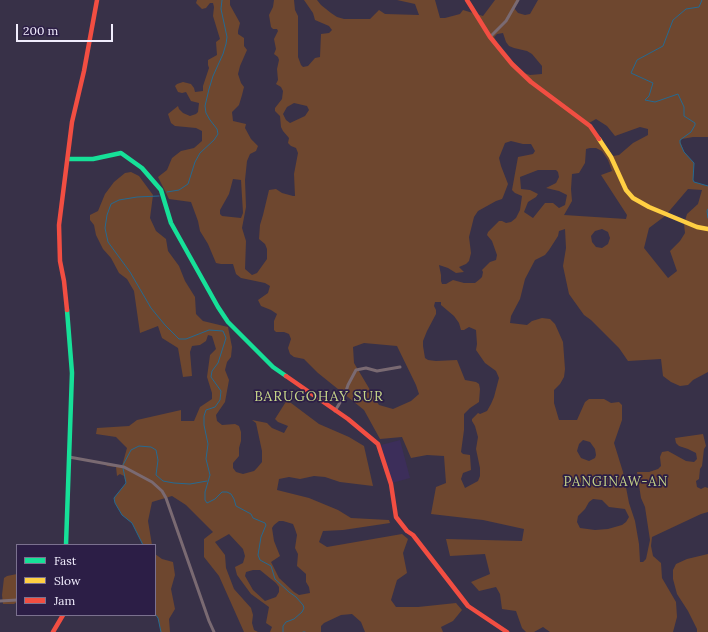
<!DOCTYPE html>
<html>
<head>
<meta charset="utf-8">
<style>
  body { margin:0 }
  #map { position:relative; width:708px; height:632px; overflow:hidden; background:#383148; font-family:Lora,serif }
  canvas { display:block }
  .legend { position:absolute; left:16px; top:544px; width:140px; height:72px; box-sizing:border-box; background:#2c1e46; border:1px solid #7b718f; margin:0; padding:5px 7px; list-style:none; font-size:12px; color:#f1edfd }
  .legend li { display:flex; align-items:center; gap:8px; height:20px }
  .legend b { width:20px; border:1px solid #7b718f }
  .scale { position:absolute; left:16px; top:24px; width:97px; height:18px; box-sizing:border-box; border:2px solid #f1edfd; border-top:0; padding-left:5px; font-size:12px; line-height:14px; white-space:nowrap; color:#f1edfd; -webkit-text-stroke:3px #2c1e46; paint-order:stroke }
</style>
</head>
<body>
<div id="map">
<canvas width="708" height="632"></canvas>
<ul class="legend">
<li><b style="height:5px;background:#16e098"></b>Fast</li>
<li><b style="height:5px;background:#ffcf43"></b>Slow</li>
<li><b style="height:5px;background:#f24e42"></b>Jam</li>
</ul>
<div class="scale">200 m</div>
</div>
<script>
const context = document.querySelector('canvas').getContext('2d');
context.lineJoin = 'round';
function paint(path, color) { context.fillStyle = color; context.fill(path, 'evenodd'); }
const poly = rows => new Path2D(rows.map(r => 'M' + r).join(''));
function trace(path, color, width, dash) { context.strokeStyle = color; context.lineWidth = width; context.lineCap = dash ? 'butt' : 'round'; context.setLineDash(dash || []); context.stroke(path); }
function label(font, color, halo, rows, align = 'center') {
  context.font = font + ' Lora,serif'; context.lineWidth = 3.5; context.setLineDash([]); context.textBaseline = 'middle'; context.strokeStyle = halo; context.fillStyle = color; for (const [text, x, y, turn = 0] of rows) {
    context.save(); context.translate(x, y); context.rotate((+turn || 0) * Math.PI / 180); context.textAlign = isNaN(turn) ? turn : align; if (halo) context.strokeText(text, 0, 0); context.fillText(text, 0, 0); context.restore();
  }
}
paint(poly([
  [400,440,410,478,392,483,381,445]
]), '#3c2e5a');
paint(poly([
  [197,0,230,0,230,5,240,23,238,31,238,34,244,38,244,46,247,50,240,66,238,74,241,83,244,87,242,95,239,105,232,112,233,121,246,124,245,128,251,139,258,146,256,151,250,154,247,161,245,180,246,207,242,228,246,241,245,269,252,275,257,273,267,259,267,249,265,244,259,239,260,225,263,215,269,190,276,189,282,193,293,196,295,196,294,174,298,153,296,148,291,146,288,143,289,138,283,131,281,127,280,116,275,111,275,108,282,99,283,91,281,87,276,84,278,80,277,69,279,60,278,57,274,54,276,49,274,39,278,31,277,29,273,29,271,27,269,15,273,7,274,0,294,0,295,10,298,16,298,57,301,65,303,67,308,66,315,58,320,57,321,34,329,33,332,30,329,26,315,20,313,13,304,0,317,0,321,5,331,13,337,17,344,19,370,19,379,10,385,14,419,15,415,4,397,0,435,0,440,18,445,18,460,14,463,10,483,16,495,0,519,0,514,8,518,13,525,15,530,14,538,0,708,0,708,137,693,137,682,139,680,141,684,152,694,163,693,180,694,182,708,186,708,372,693,380,688,385,680,386,671,382,663,376,661,359,628,361,619,348,591,320,584,315,569,294,563,266,566,248,565,229,559,231,558,236,549,250,545,255,535,260,525,279,520,299,511,316,510,323,527,325,532,321,542,318,550,319,555,324,563,342,565,369,564,377,560,384,554,390,554,403,559,420,577,420,585,402,589,399,604,399,611,403,619,402,622,405,622,420,614,443,623,472,629,503,635,521,639,544,640,562,643,562,646,559,650,540,645,507,641,498,637,472,649,472,658,469,661,466,660,457,662,452,668,451,686,461,694,462,697,459,696,453,688,449,679,446,676,443,675,438,703,434,706,446,704,449,702,466,700,469,699,479,696,481,697,487,701,489,705,487,708,488,708,512,701,514,652,537,651,546,653,556,661,563,662,578,676,602,677,617,673,632,550,632,543,627,534,632,526,632,522,628,516,611,502,609,500,594,496,587,479,591,471,582,490,574,485,554,450,556,446,539,522,541,524,529,483,520,431,514,436,487,446,483,444,456,427,455,411,458,402,437,380,439,364,410,318,373,304,359,294,357,290,354,288,348,291,339,289,334,284,332,276,332,274,330,274,321,277,314,271,310,261,306,258,300,268,293,270,286,265,283,241,278,236,274,233,264,221,264,216,263,208,244,200,231,198,221,191,202,169,199,158,177,167,170,172,158,181,151,194,148,202,141,202,131,196,128,175,126,171,123,168,114,178,106,179,109,183,113,190,116,196,114,198,112,199,103,191,101,186,92,182,93,178,92,175,86,177,84,183,82,191,84,194,88,195,92,203,91,203,86,209,68,208,65,208,60,217,55,216,42,220,39,213,16,214,7,213,3,210,3,206,8,202,9,196,3],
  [503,33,506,42,509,46,514,48,527,51,532,54,542,66,542,74,530,75,524,73,501,50,494,37,497,34],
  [294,103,307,106,309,110,305,116,290,123,286,120,283,114,287,107],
  [596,119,607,126,615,136,640,127,648,129,648,135,633,143,619,155,613,156,589,123],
  [511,141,523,144,531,144,535,151,533,154,518,157,512,190,515,193,522,196,520,210,516,218,511,222,506,223,502,221,499,221,488,232,487,235,492,241,497,255,496,260,490,262,482,270,483,272,482,277,480,279,475,283,464,283,453,280,446,284,442,284,441,281,441,275,439,265,448,268,456,273,464,272,459,267,466,264,469,261,471,253,469,237,474,217,478,211,496,201,502,199,503,197,508,184,501,166,499,158,505,143],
  [590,148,596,148,602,151,608,160,612,171,601,175,627,215,626,219,564,215,572,201,571,189,572,174,579,173,585,163,586,149],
  [538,170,556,170,558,172,559,177,556,183,546,188,559,191,567,195,565,205,559,208,553,203,545,203,533,218,524,212,528,202,536,197,538,194,530,190,521,189,520,177],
  [233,179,241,180,243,213,241,218,222,216,220,214,220,210,229,194],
  [688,189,702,190,698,204,687,214,684,224,685,233,680,241,670,251,677,271,668,278,644,248,649,228,665,216],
  [602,229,608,232,610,238,608,244,602,248,596,247,592,242,591,236,595,231],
  [435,302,441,302,441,305,454,316,459,323,461,330,464,330,469,327,476,330,477,344,476,350,485,363,496,371,499,378,494,397,491,404,487,411,480,414,478,413,472,419,472,421,475,426,478,437,476,449,480,468,480,476,478,481,465,488,461,479,463,473,471,470,470,455,463,454,461,452,464,430,464,414,470,408,479,402,480,389,479,384,476,382,465,380,457,360,436,361,428,360,425,358,423,346,423,341,427,331,436,314,436,310,434,306],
  [364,343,397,346,416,385,419,394,411,401,393,409,379,405,354,363,353,347],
  [583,440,590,442,595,449,596,455,595,458,589,461,581,458,577,451,579,444],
  [593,499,602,500,609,507,625,509,629,517,626,522,622,525,608,529,595,530,580,528,577,522,578,516,585,509,589,502],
  [131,172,139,176,153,195,150,218,156,231,166,239,168,251,179,266,185,281,195,297,196,314,203,321,228,327,232,347,231,357,227,362,225,370,229,380,225,402,216,415,217,421,222,425,235,424,239,426,241,432,241,441,239,448,239,456,233,463,233,468,236,472,243,474,254,471,257,468,262,462,262,451,256,423,252,420,267,423,272,428,284,433,288,426,278,422,275,419,287,400,319,424,349,437,364,446,373,486,340,482,325,477,314,476,300,479,289,477,279,479,277,490,309,498,338,510,351,518,389,520,390,523,343,530,323,531,319,542,327,547,402,534,408,539,403,553,407,573,397,580,391,600,396,607,418,607,456,603,462,610,453,621,441,627,443,632,365,632,361,622,352,614,341,615,324,623,321,626,321,632,270,632,272,627,266,623,269,607,251,594,237,575,235,567,243,563,245,556,243,549,229,534,215,542,225,555,226,568,234,589,251,608,253,615,252,623,254,630,258,632,244,632,219,576,204,557,204,539,213,532,186,505,172,496,152,502,148,521,152,545,143,545,132,523,122,515,115,503,114,498,126,483,124,476,120,474,117,476,116,467,107,466,105,463,122,466,127,448,116,437,96,434,97,428,129,426,137,420,181,410,181,421,194,421,200,407,212,399,212,393,207,377,210,355,216,349,212,336,208,335,206,341,200,345,192,346,190,352,192,376,183,377,178,348,162,338,158,326,140,333,134,291,127,279,119,273,111,258,103,249,96,235,94,225,90,220,90,215,98,211,105,194,114,182,125,173],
  [279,521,283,521,293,524,295,529,297,535,295,548,298,554,297,566,306,574,306,582,309,587,310,593,299,595,294,592,279,578,271,562,280,556,274,541,272,528,274,525],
  [253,570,260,570,276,583,279,587,279,592,276,597,265,601,253,590,245,576,246,572],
  [155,554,162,559,173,562,175,575,171,589,175,609,169,619,170,632,161,632,158,618,155,614],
  [708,554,708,632,697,632,697,629,688,611,677,594,673,579,673,570,676,564,687,559],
  [17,574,17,602,14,604,3,604,2,595,4,578,7,576]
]), '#6e472f');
trace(poly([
  [702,0,699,7,686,9,673,20,663,46,637,60,631,73,653,83,649,96,645,100,655,102,678,94,684,107,684,116,695,123,695,125,691,132,680,140,680,143,684,152,694,163,693,180,694,182,708,186],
  [167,192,179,190,188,184,195,162,200,153,214,140,218,134,217,129,210,120,206,113,205,106,209,89,213,76,223,54,226,44,227,37,221,9,222,0],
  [159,196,137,197,119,200,111,204,107,215,105,228,108,242,130,272,151,308,165,325,179,339,186,339,209,330,223,331,226,338,218,363,212,371,211,377,221,391,220,400,215,407,206,410,204,416,204,425,208,444,206,459,210,475,205,492,205,500,207,503,215,499,222,492,227,492,231,494,234,499,236,506,251,514,253,518,265,523,266,525,261,537,258,555,260,560,271,566,275,579,289,592,296,597,303,605,304,608,302,612,294,619,286,622,283,626,283,632],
  [708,209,707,211,708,218],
  [123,465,131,450,139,446,151,447,156,450,158,460,156,475,163,481,174,483,190,484,207,481],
  [123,468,126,483,114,498,115,503,122,515,132,523,143,545],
  [155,614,158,618,161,632],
  [303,632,305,632]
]), '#256a92', 1);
trace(poly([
  [490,37,506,21,518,0],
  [335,411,345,394,348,385,356,370,366,368,377,371,400,367],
  [69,457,124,467,152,482,162,491,166,498,209,621,214,632],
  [0,601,17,600]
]), '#7a6a72', 3);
trace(poly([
  [68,159,93,159,121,153,142,168,161,190,171,223,218,307,228,322,273,367,286,376],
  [66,545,72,373,67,310]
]), '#16e098', 4.5);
trace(poly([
  [599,139,611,157,626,190,633,198,649,207,697,227,708,229]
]), '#ffcf43', 4.5);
trace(poly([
  [467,0,490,37,512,64,531,82,590,126,599,139],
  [67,310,64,281,60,261,59,225,72,122,84,71,97,0],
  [286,376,348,419,378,444,391,484,396,517,407,531,413,535,468,606,507,632],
  [53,632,63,615]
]), '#f24e42', 4.5);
context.letterSpacing = '1px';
label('13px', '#c5d488', '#2c1e46', [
  ["PANGINAW-AN",616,482]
]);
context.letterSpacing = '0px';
context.letterSpacing = '1px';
label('14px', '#c5d488', '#2c1e46', [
  ["BARUGOHAY SUR",319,397]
]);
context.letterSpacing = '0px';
</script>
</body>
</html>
